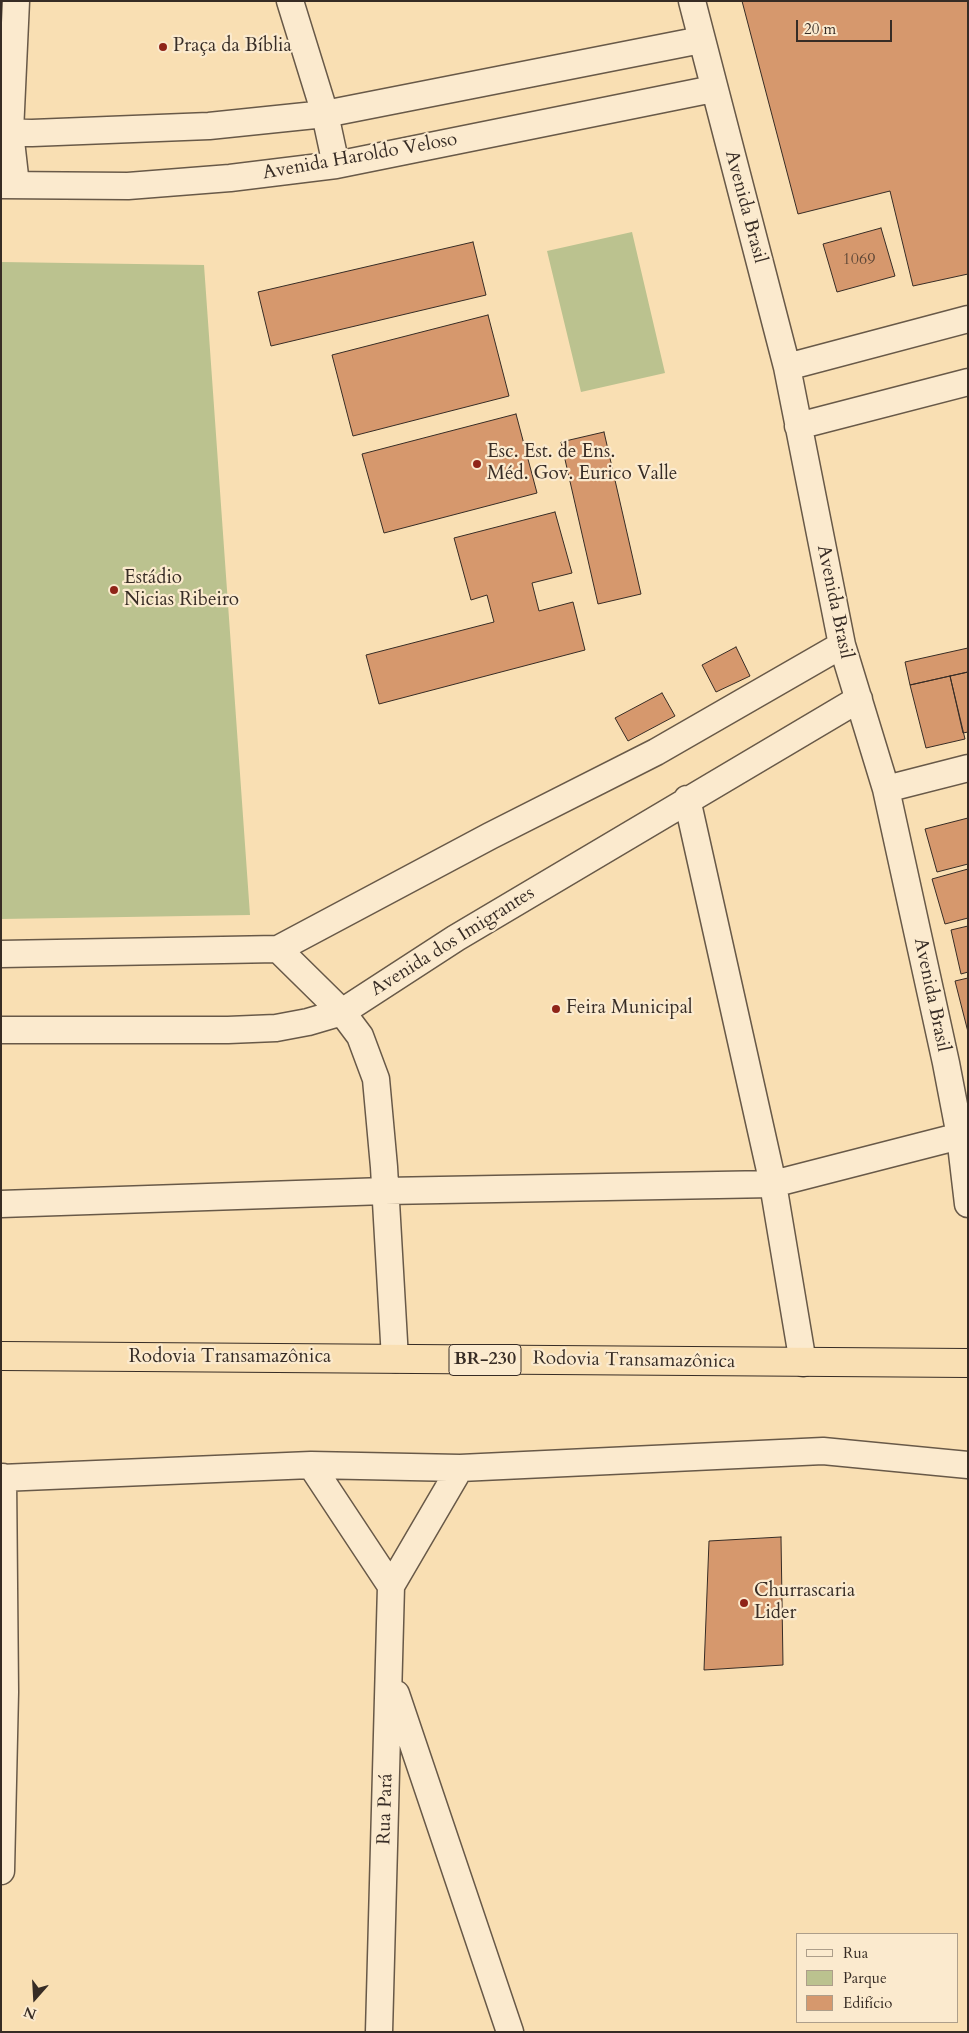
<!DOCTYPE html>
<html>
<head>
<meta charset="utf-8">
<style>
  body { margin:0 }
  #map { position:relative; width:969px; height:2033px; overflow:hidden; background:#f9dfb3; font-family:Cardo,serif }
  canvas { display:block }
  .frame { position:absolute; inset:0; border:2px solid #372c25; pointer-events:none }
  .legend { position:absolute; left:796px; top:1933px; width:162px; height:90px; box-sizing:border-box; background:#fbeace; border:1px solid #ad9e8a; margin:0; padding:6px 9px; list-style:none; font-size:15px; color:#372c25 }
  .legend li { display:flex; align-items:center; gap:10px; height:25px }
  .legend b { width:25px; border:1px solid #ad9e8a }
  .north { position:absolute; left:10px; top:1973px; width:50px; height:50px; -webkit-text-stroke:4px #fbeace; paint-order:stroke; rotate:199deg; font-size:14px; font-weight:700; line-height:20px; text-align:center; color:#372c25 }
  .north::after { content:''; display:block; margin:auto; width:18px; height:22px; background:#372c25; clip-path:polygon(50% 0,100% 100%,50% 72%,0 100%) }
  .scale { position:absolute; left:796px; top:20px; width:96px; height:22px; box-sizing:border-box; border:2px solid #372c25; border-top:0; padding-left:6px; font-size:15px; line-height:18px; white-space:nowrap; color:#372c25; -webkit-text-stroke:4px #fbeace; paint-order:stroke }
</style>
</head>
<body>
<div id="map">
<canvas width="969" height="2033"></canvas>
<div class="frame"></div>
<ul class="legend">
<li><b style="height:6px;background:#fbeace"></b>Rua</li>
<li><b style="height:14px;background:#bbc28f"></b>Parque</li>
<li><b style="height:14px;background:#d6986d"></b>Edifício</li>
</ul>
<div class="north">N</div>
<div class="scale">20 m</div>
</div>
<script>
const context = document.querySelector('canvas').getContext('2d');
context.lineJoin = 'round';
function paint(path, color) { context.fillStyle = color; context.fill(path, 'evenodd'); }
const poly = rows => new Path2D(rows.map(r => 'M' + r).join(''));
function trace(path, color, width, dash) { context.strokeStyle = color; context.lineWidth = width; context.lineCap = dash ? 'butt' : 'round'; context.setLineDash(dash || []); context.stroke(path); }
function label(font, color, halo, rows, align = 'center') {
  context.font = font + ' Cardo,serif'; context.lineWidth = 4.5; context.setLineDash([]); context.textBaseline = 'middle'; context.strokeStyle = halo; context.fillStyle = color; for (const [text, x, y, turn = 0] of rows) {
    context.save(); context.translate(x, y); context.rotate((+turn || 0) * Math.PI / 180); context.textAlign = isNaN(turn) ? turn : align; if (halo) context.strokeText(text, 0, 0); context.fillText(text, 0, 0); context.restore();
  }
}
paint(poly([
  [632,232,665,373,581,392,547,251],
  [1,262,204,265,250,915,1,919]
]), '#bbc28f');
const building = poly([
  [742,1,968,1,968,274,913,286,890,191,798,214,742,1],
  [881,228,895,276,837,292,823,244,881,228],
  [473,242,486,295,271,346,258,292,473,242],
  [488,315,509,396,353,436,332,355,488,315],
  [516,414,537,493,384,533,362,454,516,414],
  [604,432,641,594,598,604,561,442,604,432],
  [555,512,572,573,532,583,539,611,573,602,585,650,379,704,366,655,494,622,487,595,471,600,454,538,555,512],
  [736,647,750,676,716,692,702,665,736,647],
  [968,648,968,672,910,685,905,662,968,648],
  [968,672,968,732,963,733,950,676,968,672],
  [950,676,965,739,926,748,910,685,950,676],
  [662,693,675,716,628,741,615,718,662,693],
  [968,818,968,864,937,872,925,829,968,818],
  [968,869,968,918,945,924,932,879,968,869],
  [968,926,968,972,961,974,951,930,968,926],
  [968,978,968,1032,955,981,968,978],
  [781,1537,783,1665,704,1670,709,1541,781,1537]
]);
paint(building, '#d6986d');
trace(building, '#372c25', 1);
const street = poly([
  [290,1,325,114,336,165],
  [692,1,787,367,842,645,886,789,946,1063,960,1136,968,1204],
  [1,132,32,133,209,126,325,114,701,40],
  [1,185,128,186,230,178,336,165,713,89],
  [16,185,10,132,16,1],
  [787,367,968,319],
  [798,426,968,382],
  [886,789,968,768],
  [687,799,773,1184,803,1363],
  [278,949,342,1012,360,1036,376,1079,384,1167,395,1359],
  [1,954,278,949,490,836,656,752,842,645],
  [1,1030,228,1030,276,1028,308,1022,342,1012,456,938,859,699],
  [1,1204,385,1191,773,1184,960,1136],
  [311,1465,391,1586],
  [1,1478,311,1465,460,1468,823,1451,968,1465],
  [396,1694,510,2032],
  [1,1871,5,1692,3,1477],
  [379,2032,391,1586,460,1468]
]);
const highway = poly([
  [1,1356,968,1363]
]);
trace(street, '#685948', 29);
trace(highway, '#372c25', 30);
trace(street, '#fbeace', 26);
trace(highway, '#f9dfb3', 28);
for (const [x, y, r, color] of [
  [163,47,5,"#8f2418"],
  [477,464,5,"#8f2418"],
  [114,590,5,"#8f2418"],
  [556,1009,5,"#8f2418"],
  [744,1603,5,"#8f2418"]
]) { const dot = new Path2D(); dot.arc(x, y, r, 0, 2 * Math.PI); context.fillStyle = color; context.fill(dot); trace(dot, '#fbeace', 2); }
label('16px', '#5f4737', null, [
  ["1069",859,260]
]);
for (const [x, y, w] of [
  [485,1360,72]
]) { const box = new Path2D(); box.roundRect(x - w / 2, y - 15.5, w, 31, 4); context.fillStyle = '#fbeace'; context.fill(box); trace(box, '#372c25', 1); }
label('bold 18px', '#372c25', null, [
  ["BR-230",485,1360]
]);
label('19px', '#372c25', '#fbeace', [
  ["Praça da Bíblia",173,47],
  ["Esc. Est. de Ens.",487,453],
  ["Méd. Gov. Eurico Valle",487,475],
  ["Estádio",124,579],
  ["Nicias Ribeiro",124,601],
  ["Feira Municipal",566,1009],
  ["Churrascaria",754,1592],
  ["Lider",754,1614]
], 'left');
label('19px', '#372c25', '#fbeace', [
  ["Avenida Haroldo Veloso",360,157,-10],
  ["Avenida Brasil",745,207,75],
  ["Avenida Brasil",834,602,78],
  ["Avenida dos Imigrantes",453,942,-32],
  ["Avenida Brasil",931,995,78],
  ["Rodovia Transamazônica",230,1358],
  ["Rodovia Transamazônica",634,1361,1],
  ["Rua Pará",386,1809,-88]
]);
</script>
</body>
</html>
